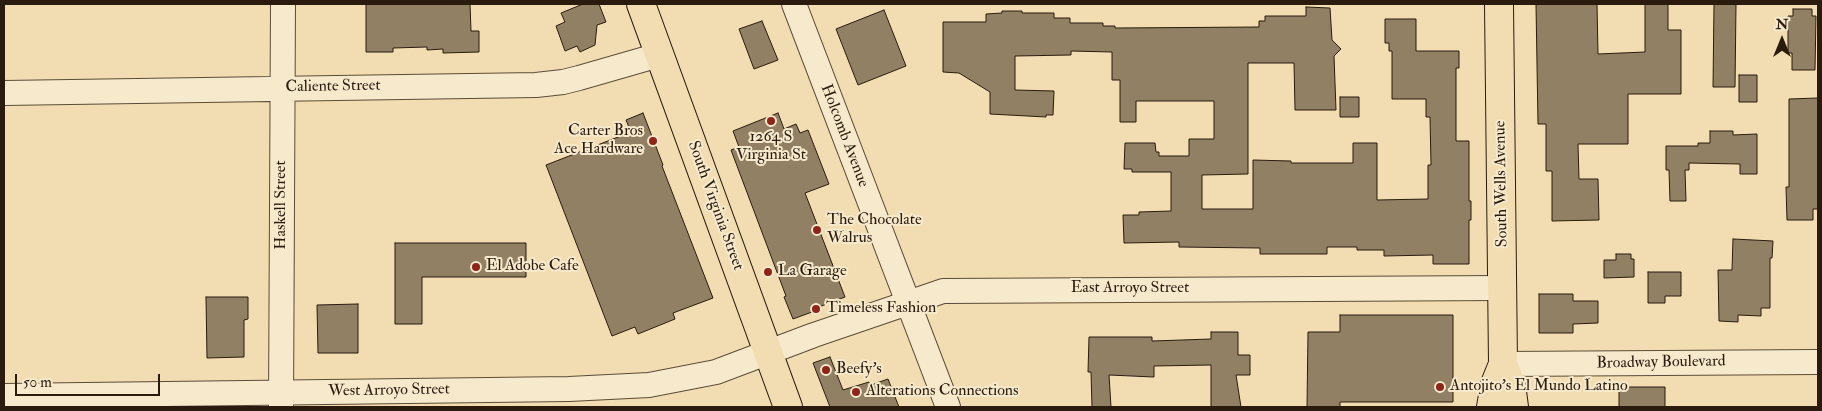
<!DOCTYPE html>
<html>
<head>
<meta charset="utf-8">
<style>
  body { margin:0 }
  #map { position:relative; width:1822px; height:411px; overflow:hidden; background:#f1ddb1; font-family:"IM FELL Double Pica",serif }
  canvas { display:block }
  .frame { position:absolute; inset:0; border:5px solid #2a1b0e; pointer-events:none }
  .north { position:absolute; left:1757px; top:15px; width:50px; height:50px; -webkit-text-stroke:4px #f6e9cc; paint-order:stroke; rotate:0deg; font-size:14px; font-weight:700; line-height:20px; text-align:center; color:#2a1b0e }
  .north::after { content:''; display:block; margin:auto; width:18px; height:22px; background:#2a1b0e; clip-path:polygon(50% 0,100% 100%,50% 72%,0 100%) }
  .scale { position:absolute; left:15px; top:374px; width:145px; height:22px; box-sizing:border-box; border:2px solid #2a1b0e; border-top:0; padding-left:6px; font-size:15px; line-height:18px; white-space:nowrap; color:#2a1b0e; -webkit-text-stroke:4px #f6e9cc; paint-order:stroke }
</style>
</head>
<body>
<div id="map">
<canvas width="1822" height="411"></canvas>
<div class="frame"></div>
<div class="north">N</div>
<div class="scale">50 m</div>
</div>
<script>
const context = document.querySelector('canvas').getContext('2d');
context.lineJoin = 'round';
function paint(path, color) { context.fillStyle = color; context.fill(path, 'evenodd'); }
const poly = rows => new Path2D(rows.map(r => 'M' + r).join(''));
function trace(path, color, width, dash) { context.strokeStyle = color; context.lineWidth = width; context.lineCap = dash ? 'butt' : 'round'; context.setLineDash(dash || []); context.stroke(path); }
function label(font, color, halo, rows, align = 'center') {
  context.font = font + ' "IM FELL Double Pica",serif'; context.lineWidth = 4; context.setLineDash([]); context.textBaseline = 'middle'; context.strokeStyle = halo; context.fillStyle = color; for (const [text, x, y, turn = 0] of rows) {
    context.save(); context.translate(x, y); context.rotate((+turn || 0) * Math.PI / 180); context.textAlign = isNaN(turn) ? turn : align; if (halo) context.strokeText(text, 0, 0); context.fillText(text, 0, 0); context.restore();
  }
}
const building = poly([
  [366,4,470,4,471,31,479,31,479,52,443,53,443,49,427,50,427,47,393,48,393,52,366,52,366,4],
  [583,4,599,4,606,22,597,25,595,45,580,52,577,46,565,51,556,26,565,22,561,13,583,4],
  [1536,4,1597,4,1598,54,1645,52,1645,4,1668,4,1668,30,1681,30,1681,94,1628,94,1628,144,1578,144,1579,179,1598,179,1599,220,1552,221,1552,171,1546,171,1546,124,1538,124,1536,4],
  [1714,4,1736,4,1735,87,1713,87,1714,4],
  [1306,7,1330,8,1332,40,1341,49,1334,56,1336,110,1295,110,1294,63,1248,63,1248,174,1202,175,1202,209,1253,209,1253,160,1291,161,1291,163,1353,163,1353,143,1377,143,1377,200,1428,199,1428,165,1431,165,1430,117,1426,117,1426,99,1392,99,1392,51,1389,51,1389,43,1385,43,1385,19,1416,19,1416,51,1459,51,1459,68,1456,68,1456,141,1469,141,1469,201,1471,201,1471,220,1469,220,1469,264,1433,264,1433,255,1384,256,1384,250,1357,250,1357,247,1327,247,1327,254,1260,254,1260,248,1179,247,1179,242,1124,243,1123,215,1139,215,1139,212,1171,211,1171,172,1132,172,1132,169,1124,169,1125,143,1155,143,1156,152,1159,152,1159,156,1189,156,1189,139,1214,139,1214,101,1136,101,1136,122,1120,122,1120,80,1112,80,1112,52,1071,51,1071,55,1015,56,1015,90,1054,91,1053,115,1046,115,1046,117,990,114,990,92,959,73,943,72,943,22,986,22,986,14,1002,13,1002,11,1022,11,1022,13,1054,13,1054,18,1070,18,1070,23,1103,23,1103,26,1115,26,1115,28,1259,27,1259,21,1265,21,1265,16,1306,16,1306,7],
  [1793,9,1812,9,1812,16,1816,16,1815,70,1792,70,1792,53,1788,53,1788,16,1793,16,1793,9],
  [884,10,906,66,858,85,836,29,884,10],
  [762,21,778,60,754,69,739,29,762,21],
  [1739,75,1757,75,1757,102,1739,102,1739,75],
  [1340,97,1359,97,1359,117,1340,117,1340,97],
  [1818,98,1818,209,1813,209,1813,220,1787,220,1786,187,1789,187,1789,99,1818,98],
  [643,113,663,165,662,166,713,298,673,313,675,319,638,334,635,327,612,336,546,165,631,132,626,120,643,113],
  [778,113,784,129,796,124,800,133,808,130,829,184,805,193,845,297,811,310,812,312,793,319,784,297,786,296,731,150,739,147,733,131,778,113],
  [1710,131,1733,131,1733,135,1757,134,1757,174,1740,174,1740,164,1689,163,1689,170,1685,170,1686,201,1670,201,1669,170,1666,170,1666,146,1698,146,1698,143,1710,143,1710,131],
  [1733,239,1773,241,1772,258,1770,258,1770,308,1761,308,1761,316,1738,315,1738,322,1719,321,1718,270,1732,270,1733,239],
  [395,243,526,243,526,277,422,277,422,324,395,324,395,243],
  [1616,254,1631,254,1631,259,1634,259,1634,277,1604,278,1604,260,1616,260,1616,254],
  [1648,272,1681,272,1681,296,1665,296,1665,303,1648,303,1648,272],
  [1539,294,1573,294,1573,301,1598,301,1598,323,1573,324,1573,333,1539,333,1539,294],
  [206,297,248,297,248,319,244,320,244,357,207,358,206,297],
  [358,304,358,353,318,353,317,305,358,304],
  [1340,315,1453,315,1453,402,1340,402,1340,407,1307,407,1308,332,1340,332,1340,315],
  [1211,332,1238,332,1238,355,1250,355,1250,375,1236,375,1241,407,1211,407,1211,365,1154,366,1154,377,1109,375,1111,407,1092,407,1091,372,1088,372,1089,337,1152,337,1152,341,1211,339,1211,332],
  [830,357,843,390,869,382,871,385,888,379,899,407,830,407,813,363,830,357],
  [1619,387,1665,387,1665,407,1619,407,1619,387]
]);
paint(building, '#918063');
trace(building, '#2a1b0e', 1);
const minor = poly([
  [794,4,948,407],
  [4,93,536,85,563,82,579,78,659,55],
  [1503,364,1818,362],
  [4,396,569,389,649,385,716,372,814,335,943,291,1503,288],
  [281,407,283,4]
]);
const major = poly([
  [641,4,788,407],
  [1499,4,1503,364,1511,384,1514,407],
  [1491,407,1495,384,1503,364]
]);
trace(minor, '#5c4c37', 26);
trace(major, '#2a1b0e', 30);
trace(minor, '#f6e9cc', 24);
trace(major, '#f1ddb1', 28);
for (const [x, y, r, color] of [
  [771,121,5,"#8f2418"],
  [653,141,5,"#8f2418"],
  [817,230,5,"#8f2418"],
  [476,267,5,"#8f2418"],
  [768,272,5,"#8f2418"],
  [816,309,5,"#8f2418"],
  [826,370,5,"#8f2418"],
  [1440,387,5,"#8f2418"],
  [856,392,5,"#8f2418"]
]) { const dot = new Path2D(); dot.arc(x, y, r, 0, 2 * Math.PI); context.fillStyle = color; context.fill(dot); trace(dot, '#f6e9cc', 2); }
label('16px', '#2a1b0e', '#f6e9cc', [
  ["Caliente Street",333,87,-1],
  ["Holcomb Avenue",844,136,69],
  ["South Wells Avenue",1502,184,-91],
  ["Haskell Street",282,205,-90],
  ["South Virginia Street",715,206,70],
  ["East Arroyo Street",1130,289],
  ["Broadway Boulevard",1661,363,-1],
  ["West Arroyo Street",389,391,-1]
]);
label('16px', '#2a1b0e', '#f6e9cc', [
  ["Carter Bros",643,132,"right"],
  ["Ace Hardware",643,150,"right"],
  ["1264 S",771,138,"center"],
  ["Virginia St",771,156,"center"],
  ["The Chocolate",827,221],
  ["Walrus",827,239],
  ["El Adobe Cafe",486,267],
  ["La Garage",778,272],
  ["Timeless Fashion",826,309],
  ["Beefy's",836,370],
  ["Antojito's El Mundo Latino",1450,387],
  ["Alterations Connections",866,392]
], 'left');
</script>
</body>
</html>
